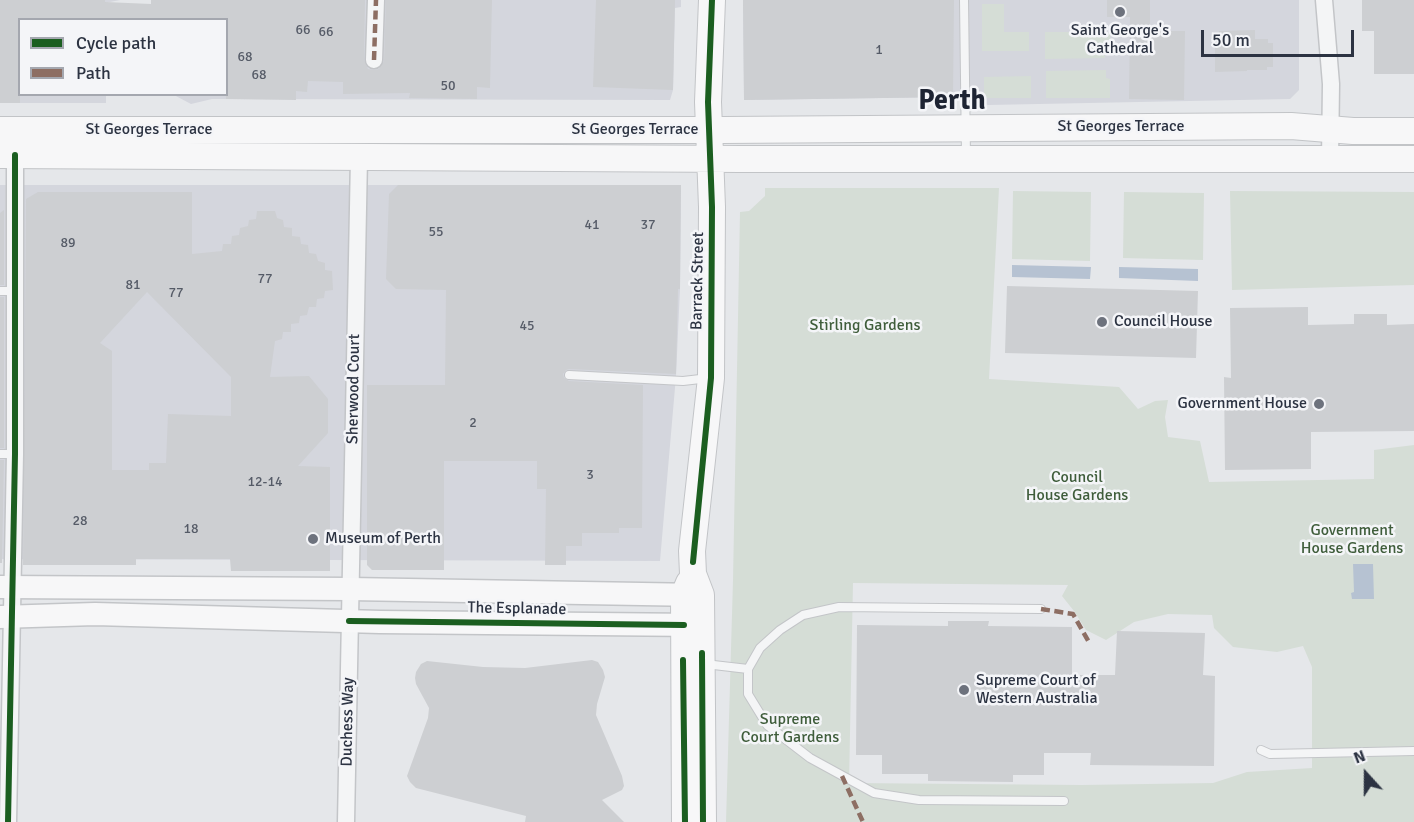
<!DOCTYPE html>
<html>
<head>
<meta charset="utf-8">
<style>
  body { margin:0 }
  #map { position:relative; width:1414px; height:822px; overflow:hidden; background:#e5e7ea; font-family:Signika,sans-serif }
  canvas { display:block }
  .legend { position:absolute; left:18px; top:18px; width:210px; height:78px; box-sizing:border-box; background:#f4f5f8; border:2px solid #a4a7af; margin:0; padding:8px 10px; list-style:none; font-size:18px; color:#2c3342 }
  .legend li { display:flex; align-items:center; gap:12px; height:30px }
  .legend b { width:30px; border:2px solid #a4a7af }
  .north { position:absolute; left:1336px; top:744px; width:60px; height:60px; -webkit-text-stroke:4px #f4f5f8; paint-order:stroke; rotate:339deg; font-size:16px; font-weight:700; line-height:24px; text-align:center; color:#2c3342 }
  .north::after { content:''; display:block; margin:auto; width:21px; height:27px; background:#2c3342; clip-path:polygon(50% 0,100% 100%,50% 72%,0 100%) }
  .scale { position:absolute; left:1201px; top:30px; width:153px; height:27px; box-sizing:border-box; border:3px solid #2c3342; border-top:0; padding-left:8px; font-size:18px; line-height:21px; white-space:nowrap; color:#2c3342; -webkit-text-stroke:4px #f4f5f8; paint-order:stroke }
</style>
</head>
<body>
<div id="map">
<canvas width="1414" height="822"></canvas>
<ul class="legend">
<li><b style="height:8px;background:#1b5e20"></b>Cycle path</li>
<li><b style="height:8px;background:#8d6e63"></b>Path</li>
</ul>
<div class="north">N</div>
<div class="scale">50 m</div>
</div>
<script>
const context = document.querySelector('canvas').getContext('2d');
context.lineJoin = 'round';
function paint(path, color) { context.fillStyle = color; context.fill(path, 'evenodd'); }
const poly = rows => new Path2D(rows.map(r => 'M' + r).join(''));
function trace(path, color, width, dash) { context.strokeStyle = color; context.lineWidth = width; context.lineCap = dash ? 'butt' : 'round'; context.setLineDash(dash || []); context.stroke(path); }
function label(font, color, halo, rows, align = 'center') {
  context.font = font + ' Signika,sans-serif'; context.lineWidth = 5; context.setLineDash([]); context.textBaseline = 'middle'; context.strokeStyle = halo; context.fillStyle = color; for (const [text, x, y, turn = 0] of rows) {
    context.save(); context.translate(x, y); context.rotate((+turn || 0) * Math.PI / 180); context.textAlign = isNaN(turn) ? turn : align; if (halo) context.strokeText(text, 0, 0); context.fillText(text, 0, 0); context.restore();
  }
}
paint(poly([
  [0,0,120,0,20,20,20,94,106,95,106,103,0,103],
  [151,0,681,0,681,7,675,8,673,90,670,100,212,99,191,104,174,95,226,94,226,20],
  [743,0,1299,0,1299,90,1290,99,988,105,953,97,744,100],
  [0,185,681,185,680,289,676,376,660,561,0,559]
]), '#d4d6dd');
paint(poly([
  [1004,4,1004,32,1029,32,1029,51,982,51,982,4],
  [1045,32,1108,32,1110,34,1110,51,1105,51,1105,58,1045,59],
  [1106,70,1106,78,1110,79,1110,98,1046,98,1046,71],
  [1031,76,1031,98,984,98,984,77],
  [765,188,999,188,989,379,1119,387,1138,409,1155,401,1168,400,1165,417,1168,437,1200,441,1209,482,1374,479,1374,450,1414,445,1414,822,726,822,733,580,740,212,749,211,765,196],
  [853,583,1068,585,1062,596,1074,611,1086,630,1106,640,1134,622,1168,614,1212,615,1214,628,1233,647,1277,652,1303,646,1312,667,1312,768,1247,772,1213,783,1082,785,849,783],
  [1013,191,1091,192,1090,261,1012,259],
  [1230,191,1414,192,1414,285,1232,290],
  [1124,192,1204,193,1203,260,1123,258]
]), '#d5ddd6');
paint(poly([
  [1012,265,1091,267,1090,279,1012,277],
  [1119,267,1198,269,1198,281,1119,278],
  [1353,564,1373,564,1374,599,1352,599,1351,593,1354,592]
]), '#b6c2d2');
paint(poly([
  [0,0,105,0,105,2,151,4,151,0,365,0,364,60,368,69,374,70,379,69,384,61,386,0,492,0,490,88,477,87,477,99,409,98,410,93,343,94,343,82,308,81,307,92,296,91,296,100,226,99,226,20,20,20,20,103,0,103],
  [596,0,675,0,673,90,593,87],
  [743,0,954,0,953,97,744,100],
  [1107,0,1150,0,1150,31,1185,31,1184,100,1129,99,1130,17,1107,17],
  [1362,0,1414,0,1414,74,1374,74,1374,31,1362,31],
  [1255,30,1255,39,1268,39,1268,43,1273,43,1273,67,1267,67,1267,70,1247,70,1247,71,1215,72,1215,40,1219,40,1219,31],
  [398,185,681,185,680,289,678,289,676,374,569,369,566,370,563,374,564,378,569,381,643,385,642,528,619,528,619,533,582,533,582,546,566,546,566,565,545,565,546,489,537,489,537,461,444,461,444,570,372,570,367,565,367,385,445,385,446,290,396,289,386,279,389,194],
  [38,192,192,192,192,254,222,251,223,244,231,244,232,236,239,235,240,228,248,226,249,220,256,219,257,211,275,211,277,218,283,220,284,227,292,228,292,236,300,237,301,244,308,245,309,253,316,254,318,261,325,263,325,270,332,271,333,290,325,291,324,298,317,299,316,307,309,307,307,315,300,316,299,323,291,324,291,332,283,332,282,339,275,341,270,377,309,376,328,399,328,433,298,466,330,467,330,571,231,571,230,559,136,559,136,565,23,565,26,199],
  [147,292,231,377,231,416,168,414,166,463,149,463,149,470,112,470,112,351,100,343],
  [4,210,4,285,0,285,0,213],
  [1007,286,1198,291,1196,358,1005,353],
  [0,297,4,297,4,448,0,448],
  [1308,307,1308,325,1354,324,1354,314,1387,314,1387,325,1414,324,1414,431,1311,432,1311,469,1225,470,1224,377,1231,378,1230,308],
  [0,460,4,460,2,563,0,563],
  [948,621,989,621,988,626,1072,627,1072,675,1115,675,1117,631,1205,633,1203,675,1215,676,1214,766,1090,765,1091,753,1044,753,1044,775,1013,775,1013,782,928,781,928,774,882,774,882,755,856,755,857,625,948,626],
  [592,660,598,662,603,670,605,677,597,704,596,715,622,776,624,786,622,790,602,800,624,822,525,822,526,816,416,788,410,782,407,776,428,718,429,708,416,684,415,678,416,672,421,664,427,661,483,667,525,668]
]), '#cdcfd2');
const lane = poly([
  [964,0,966,156],
  [0,291,15,291],
  [569,375,683,381,709,378],
  [0,454,15,454],
  [1041,609,839,607,803,615,780,630,760,648,748,669,748,694,767,725,810,758,874,793,919,800,1064,801],
  [705,664,748,669],
  [1261,750,1270,754,1414,751]
]);
const street = poly([
  [1324,0,1331,84,1330,159],
  [374,60,376,0],
  [8,822,15,454,15,155],
  [346,822,359,157]
]);
const secondary = poly([
  [0,587,350,589,700,595],
  [0,617,95,614,380,622,700,625]
]);
const primary = poly([
  [0,130,724,130,1291,126,1353,131,1414,131],
  [0,155,742,159,1414,159],
  [685,822,684,595,689,583],
  [703,822,701,595,693,574,692,551,711,378,712,207,708,102,712,0]
]);
trace(lane, '#c3c5c8', 10);
trace(street, '#c3c5c8', 19);
trace(secondary, '#c3c5c8', 25);
trace(primary, '#c2c4c7', 28);
trace(lane, '#f4f5f6', 8);
trace(street, '#f4f5f6', 16);
trace(secondary, '#f7f7f8', 22);
trace(primary, '#f7f7f8', 26);
trace(poly([
  [374,60,376,0],
  [1041,609,1073,614,1090,644],
  [842,776,863,822]
]), '#8d6e63', 4.5, [9, 4.5]);
trace(poly([
  [693,562,711,378,712,207,708,102,712,0],
  [349,621,684,625],
  [702,653,703,822],
  [683,660,685,822],
  [8,822,15,454,15,155]
]), '#1b5e20', 6);
for (const [x, y, r, color] of [
  [1120,12,6,"#6d727d"],
  [1102,322,6,"#6d727d"],
  [1319,404,6,"#6d727d"],
  [313,539,6,"#6d727d"],
  [964,690,6,"#6d727d"]
]) { const dot = new Path2D(); dot.arc(x, y, r, 0, 2 * Math.PI); context.fillStyle = color; context.fill(dot); trace(dot, '#f4f5f8', 2); }
label('14px', '#555b67', null, [
  ["66",303,30],
  ["66",326,32],
  ["1",879,50],
  ["68",245,57],
  ["68",259,75],
  ["50",448,86],
  ["41",592,225],
  ["37",648,225],
  ["55",436,232],
  ["89",68,243],
  ["77",265,279],
  ["81",133,285],
  ["77",176,293],
  ["45",527,326],
  ["2",473,423],
  ["3",590,475],
  ["12-14",265,482],
  ["28",80,521],
  ["18",191,529]
]);
label('16px', '#2c3342', '#f4f5f8', [
  ["Saint George's",1120,31,"center"],
  ["Cathedral",1120,49,"center"],
  ["Council House",1114,322],
  ["Government House",1307,404,"right"],
  ["Museum of Perth",325,539],
  ["Supreme Court of",976,681],
  ["Western Australia",976,699]
], 'left');
label('16px', '#2c3342', '#f4f5f8', [
  ["St Georges Terrace",1121,127],
  ["St Georges Terrace",149,130],
  ["St Georges Terrace",635,130],
  ["Barrack Street",698,281,-89],
  ["Sherwood Court",354,389,-89],
  ["The Esplanade",517,609,1],
  ["Duchess Way",348,722,-89]
]);
label('16px', '#3f5d3b', '#f4f5f8', [
  ["Stirling Gardens",865,326],
  ["Council",1077,478],
  ["House Gardens",1077,496],
  ["Government",1352,531],
  ["House Gardens",1352,549],
  ["Supreme",790,720],
  ["Court Gardens",790,738]
]);
label('bold 28px', '#1e2433', '#f4f5f8', [
  ["Perth",952,102]
]);
</script>
</body>
</html>
